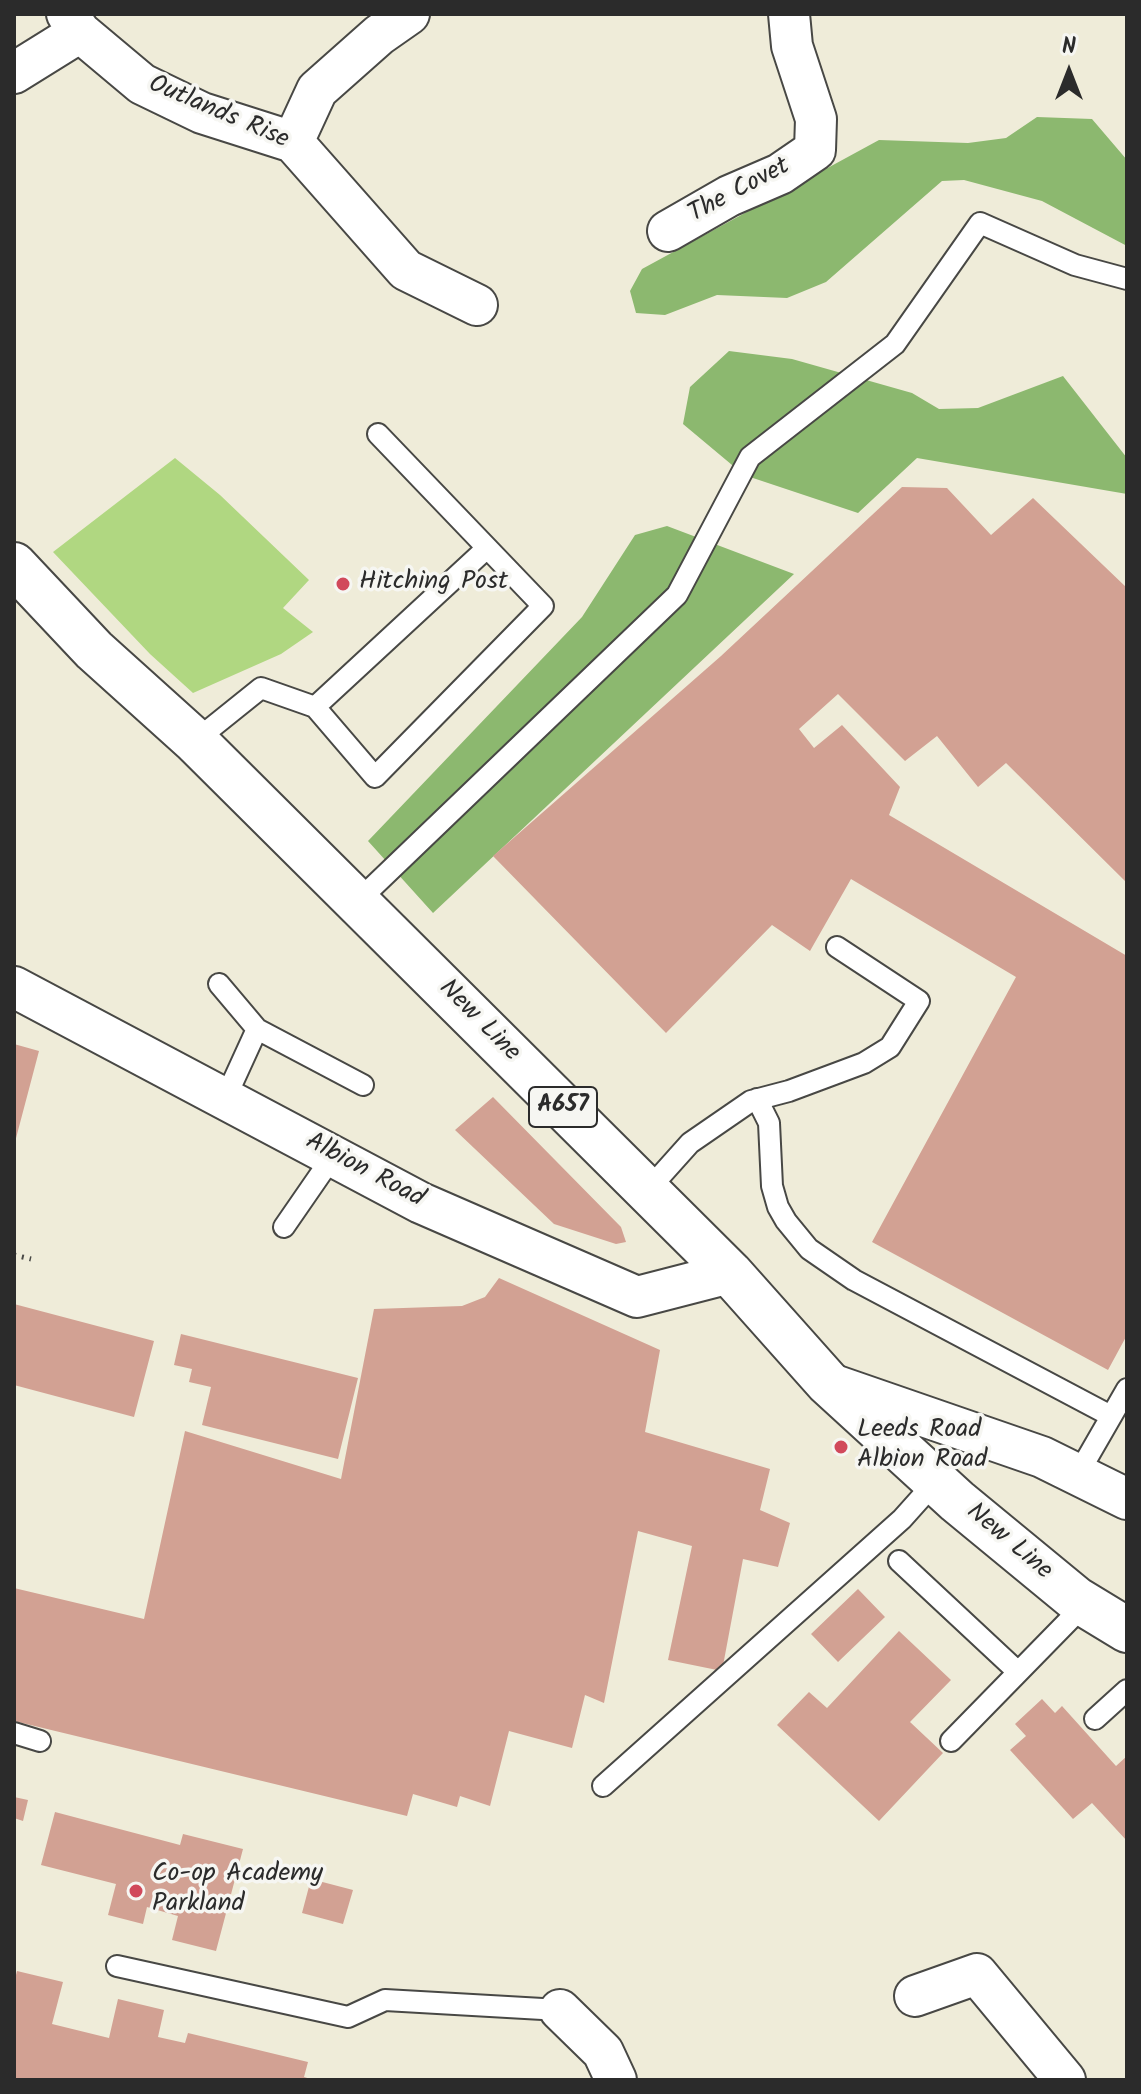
<!DOCTYPE html>
<html>
<head>
<meta charset="utf-8">
<style>
  body { margin:0 }
  #map { position:relative; width:1141px; height:2094px; overflow:hidden; background:#efecd9; font-family:Kalam,sans-serif }
  canvas { display:block }
  .frame { position:absolute; inset:0; border:16px solid #2b2b2b; pointer-events:none }
  .north { position:absolute; left:1029px; top:32px; width:80px; height:80px; -webkit-text-stroke:6px #f6f6f2; paint-order:stroke; rotate:0deg; font-size:22px; font-weight:700; line-height:32px; text-align:center; color:#2b2b2b }
  .north::after { content:''; display:block; margin:auto; width:28px; height:36px; background:#2b2b2b; clip-path:polygon(50% 0,100% 100%,50% 72%,0 100%) }
</style>
</head>
<body>
<div id="map">
<canvas width="1141" height="2094"></canvas>
<div class="frame"></div>
<div class="north">N</div>
</div>
<script>
const context = document.querySelector('canvas').getContext('2d');
context.lineJoin = 'round';
function paint(path, color) { context.fillStyle = color; context.fill(path, 'evenodd'); }
const poly = rows => new Path2D(rows.map(r => 'M' + r).join(''));
function trace(path, color, width, dash) { context.strokeStyle = color; context.lineWidth = width; context.lineCap = dash ? 'butt' : 'round'; context.setLineDash(dash || []); context.stroke(path); }
function label(font, color, halo, rows, align = 'center') {
  context.font = font + ' Kalam,sans-serif'; context.lineWidth = 7; context.setLineDash([]); context.textBaseline = 'middle'; context.strokeStyle = halo; context.fillStyle = color; for (const [text, x, y, turn = 0] of rows) {
    context.save(); context.translate(x, y); context.rotate((+turn || 0) * Math.PI / 180); context.textAlign = isNaN(turn) ? turn : align; if (halo) context.strokeText(text, 0, 0); context.fillText(text, 0, 0); context.restore();
  }
}
paint(poly([
  [175,458,220,495,309,580,283,608,313,632,281,654,193,693,150,654,53,552]
]), '#b0d781');
paint(poly([
  [1037,117,1092,119,1127,160,1127,246,1042,201,964,180,942,181,826,282,787,298,717,295,665,315,636,313,630,291,642,269,879,140,968,143,1006,138],
  [729,351,792,359,912,393,939,409,978,408,1063,376,1127,458,1127,494,917,458,858,513,744,475,683,424,690,387],
  [667,526,794,574,433,913,368,841,582,617,635,535]
]), '#8cb86f');
paint(poly([
  [902,487,947,488,991,535,1033,498,1127,588,1127,883,1006,763,978,787,937,736,905,761,838,694,799,729,814,748,842,725,900,787,889,815,1127,956,1127,1335,1108,1370,872,1242,1016,977,851,879,810,951,772,925,666,1033,493,856,721,656],
  [14,1044,39,1051,15,1142,14,1142],
  [493,1097,621,1227,626,1242,616,1244,554,1224,455,1130],
  [499,1278,660,1350,645,1432,770,1469,760,1510,790,1523,778,1567,743,1559,722,1671,668,1660,692,1546,638,1531,604,1703,585,1695,572,1748,509,1731,490,1806,460,1796,457,1807,413,1794,407,1816,14,1721,14,1588,144,1619,185,1431,341,1479,374,1309,462,1306,485,1297],
  [14,1304,154,1341,134,1417,14,1385],
  [181,1334,358,1378,338,1459,202,1425,211,1387,189,1382,192,1369,174,1365],
  [858,1589,885,1617,838,1662,811,1634],
  [899,1631,951,1680,910,1722,943,1753,879,1821,777,1725,809,1692,827,1708],
  [1042,1699,1055,1713,1062,1706,1116,1766,1127,1756,1127,1841,1092,1803,1073,1819,1010,1750,1026,1736,1015,1724],
  [14,1797,28,1800,23,1821,14,1818],
  [55,1812,180,1845,183,1834,243,1849,216,1951,172,1940,178,1916,147,1907,143,1924,108,1915,116,1884,41,1865],
  [311,1879,353,1890,343,1924,302,1913],
  [17,1971,63,1982,52,2024,109,2038,118,1999,164,2010,158,2037,185,2043,188,2033,308,2062,304,2077,314,2080,14,2080,14,1983]
]), '#d2a193');
const service = poly([
  [315,707,487,548],
  [195,741,261,688,315,707,375,777,543,606,378,434],
  [357,902,677,595,750,457,895,344,980,223,1075,265,1127,279],
  [219,984,257,1029,363,1085],
  [225,1099,257,1029],
  [757,1099,769,1123,772,1186,778,1207,786,1221,809,1249,854,1280,1111,1416],
  [647,1191,690,1143,751,1101,789,1091,864,1063,890,1047,919,1001,837,947],
  [284,1227,333,1156],
  [1078,1474,1127,1389],
  [899,1561,1018,1672],
  [1095,1719,1127,1690],
  [14,1733,40,1741],
  [951,1741,1085,1604],
  [603,1786,902,1519,936,1481],
  [117,1966,348,2017,385,2000,560,2010]
]);
const minor = poly([
  [67,14,80,32,142,84,202,113,293,142,406,270,477,305],
  [14,73,80,32],
  [293,142,317,90,379,35,409,14],
  [668,231,729,196,780,174,815,150,816,119,792,46,789,14],
  [14,987,421,1203,637,1297,730,1273],
  [828,1383,1042,1457,1127,1499],
  [915,1996,977,1974,1065,2080],
  [560,2010,603,2052,616,2080]
]);
const primary = poly([
  [14,565,94,650,195,741,730,1273,828,1383,957,1501,1076,1599,1127,1630]
]);
trace(service, '#484845', 24);
trace(minor, '#484845', 44);
trace(primary, '#484845', 48);
trace(poly([
  [14,1255,31,1259]
]), '#484845', 5, [2, 6]);
trace(service, '#fff', 20);
trace(minor, '#fff', 40);
trace(primary, '#fff', 44);
for (const [x, y, r, color] of [
  [343,584,8,"#d1495b"],
  [841,1447,8,"#d1495b"],
  [136,1891,8,"#d1495b"]
]) { const dot = new Path2D(); dot.arc(x, y, r, 0, 2 * Math.PI); context.fillStyle = color; context.fill(dot); trace(dot, '#f6f6f2', 3); }
for (const [x, y, w] of [
  [563,1107,68]
]) { const box = new Path2D(); box.roundRect(x - w / 2, y - 20, w, 40, 6); context.fillStyle = '#f6f6f2'; context.fill(box); trace(box, '#2b2b2b', 2); }
label('bold 24px', '#2b2b2b', null, [
  ["A657",563,1107]
]);
label('26px', '#2b2b2b', '#f6f6f2', [
  ["Outlands Rise",218,114,23],
  ["The Covet",740,192,-28],
  ["New Line",478,1022,45],
  ["Albion Road",364,1172,28],
  ["New Line",1008,1543,40]
]);
label('26px', '#2b2b2b', '#f6f6f2', [
  ["Hitching Post",359,584],
  ["Leeds Road",857,1432],
  ["Albion Road",857,1462],
  ["Co-op Academy",152,1876],
  ["Parkland",152,1906]
], 'left');
</script>
</body>
</html>
